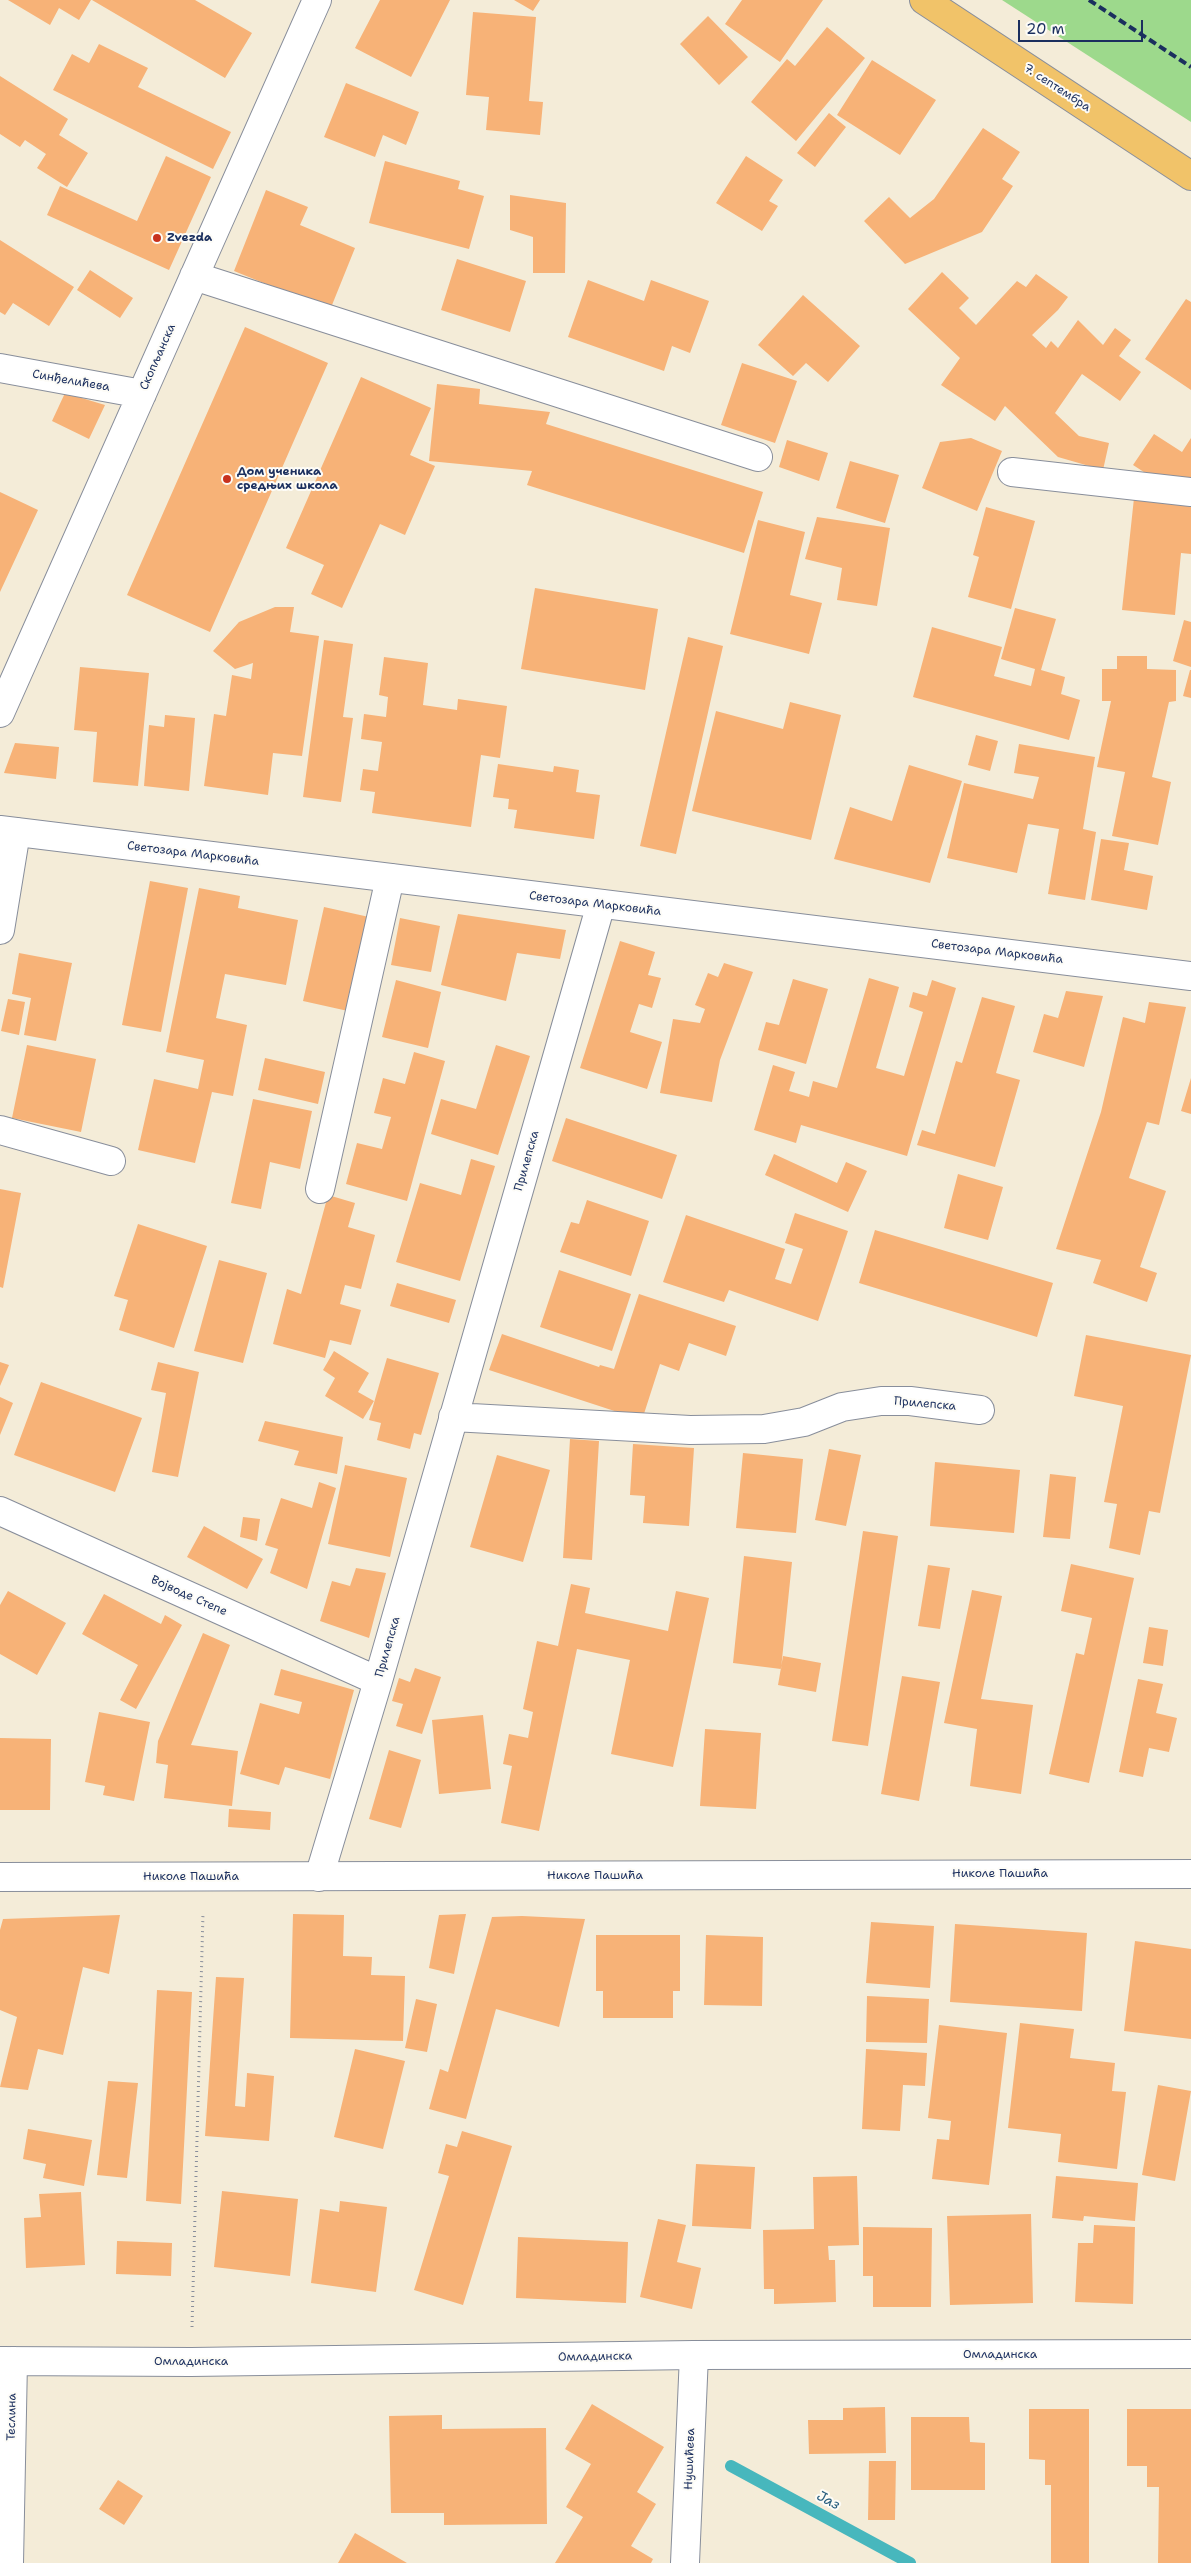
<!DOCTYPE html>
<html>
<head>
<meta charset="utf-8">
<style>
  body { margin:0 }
  #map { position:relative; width:1191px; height:2563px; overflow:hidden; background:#f4ecd8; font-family:"Shantell Sans",sans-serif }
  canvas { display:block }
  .scale { position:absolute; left:1018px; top:20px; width:125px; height:22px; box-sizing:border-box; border:2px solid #1b2f5e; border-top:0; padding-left:6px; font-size:15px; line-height:18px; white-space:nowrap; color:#1b2f5e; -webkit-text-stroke:4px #fdfcf7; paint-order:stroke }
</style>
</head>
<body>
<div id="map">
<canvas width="1191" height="2563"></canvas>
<div class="scale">20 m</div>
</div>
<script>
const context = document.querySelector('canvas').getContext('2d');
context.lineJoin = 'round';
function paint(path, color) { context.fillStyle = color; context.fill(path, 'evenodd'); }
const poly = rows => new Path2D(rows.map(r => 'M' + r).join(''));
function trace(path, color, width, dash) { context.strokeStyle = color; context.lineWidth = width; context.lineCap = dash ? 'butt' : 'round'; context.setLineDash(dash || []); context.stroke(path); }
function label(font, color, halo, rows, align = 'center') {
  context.font = font + ' "Shantell Sans",sans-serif'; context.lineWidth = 4; context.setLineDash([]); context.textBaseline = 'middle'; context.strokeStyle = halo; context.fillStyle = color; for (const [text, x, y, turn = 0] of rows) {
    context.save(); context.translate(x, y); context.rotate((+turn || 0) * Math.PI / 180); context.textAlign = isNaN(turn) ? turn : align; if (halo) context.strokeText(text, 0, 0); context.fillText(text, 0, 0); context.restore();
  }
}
paint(poly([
  [1002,0,1191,0,1191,122]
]), '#9dd98c');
trace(poly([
  [731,2466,910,2563]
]), '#47b7bd', 12);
paint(poly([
  [8,0,91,0,79,20,59,8,50,25],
  [92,0,195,0,252,33,225,78],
  [380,0,450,0,411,77,355,48],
  [514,0,540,0,533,11],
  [742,0,823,0,780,62,725,24],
  [473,12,536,17,529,101,543,102,540,135,486,130,489,97,466,95],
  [708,16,748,57,719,85,680,44],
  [827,27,865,58,796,141,751,102,787,59,795,66],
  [99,44,148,68,138,87,231,132,213,169,53,90,72,54,89,63],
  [872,60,936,100,900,155,837,115],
  [0,76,68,119,59,135,88,153,67,187,37,168,46,154,25,140,20,147,0,134],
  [346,83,419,112,406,145,383,135,375,157,324,137],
  [829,113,846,127,815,167,797,153],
  [983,128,1020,152,1002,179,1013,186,982,232,905,264,864,221,889,197,910,218,934,199],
  [166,156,211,177,169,270,47,215,60,186,137,221],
  [746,156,783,180,769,201,778,206,762,231,716,203],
  [385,161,460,181,458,189,484,196,469,249,369,223],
  [266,190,308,207,300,225,355,248,330,310,234,271],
  [510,195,566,203,565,273,533,273,533,237,510,230],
  [0,240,74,287,49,326,13,303,5,315,0,312],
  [457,259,526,281,510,332,441,310],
  [90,270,133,298,120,318,77,290],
  [942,272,969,298,959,308,976,325,1017,281,1026,287,1036,274,1068,297,1058,310,1032,335,1046,348,1051,341,1058,348,1078,320,1103,345,1115,328,1131,340,1119,356,1141,372,1120,401,1082,374,1055,413,1079,436,1109,443,1103,470,1058,457,1005,406,995,421,941,385,960,358,908,309],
  [588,280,644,301,651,280,709,301,690,353,672,346,664,371,568,337],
  [803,295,860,346,828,382,806,363,793,376,758,345],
  [1186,299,1191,302,1191,390,1145,359],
  [245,327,328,363,210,632,127,595],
  [742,363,797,381,775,443,721,425],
  [361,377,431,408,410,455,435,466,405,535,380,524,342,608,311,594,324,565,286,548],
  [437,384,480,389,479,404,550,412,546,424,763,492,744,553,527,485,532,471,429,461],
  [65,393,105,405,89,439,52,421],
  [1154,434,1182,452,1191,438,1191,487,1161,483,1133,465],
  [971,438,1002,451,977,511,922,488,940,442],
  [787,440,828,453,819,481,779,467],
  [850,461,899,475,885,523,836,508],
  [0,492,38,510,0,592],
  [1134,498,1191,504,1191,554,1181,553,1175,615,1122,610],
  [986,507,1035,521,1011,609,968,597,979,557,973,555],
  [817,517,890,528,877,606,837,600,842,568,805,559],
  [758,520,805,532,790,595,822,603,809,654,730,634],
  [535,588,658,609,645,690,521,669],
  [275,607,294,607,290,632,319,636,302,756,273,753,268,795,204,786,214,714,226,716,232,675,251,679,253,663,235,669,213,651,239,622],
  [1015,608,1056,619,1041,670,1065,677,1061,694,1080,700,1069,740,913,697,932,627,1002,647,994,676,1031,686,1035,669,1001,659],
  [1184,620,1191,622,1191,667,1173,661],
  [688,637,723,646,676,854,640,846],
  [324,640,353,644,343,717,353,718,341,802,303,797],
  [1117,656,1147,656,1147,669,1176,670,1176,701,1169,702,1152,777,1171,782,1158,845,1112,836,1125,772,1097,767,1111,701,1102,701,1102,669,1117,669],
  [384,657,428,663,423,705,457,710,458,699,507,706,500,758,481,755,471,827,372,813,375,792,360,790,363,769,378,771,382,742,361,739,364,714,386,717,388,697,379,695],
  [80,667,149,673,138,786,93,782,97,732,74,730],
  [1190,670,1191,670,1191,698,1183,696],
  [790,702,841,715,811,840,692,811,716,711,783,729],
  [165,715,195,718,189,791,144,786,149,725,164,727],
  [976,735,998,741,990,771,968,765],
  [15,743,59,747,56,779,4,773],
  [1019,744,1095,757,1083,829,1096,832,1085,900,1048,894,1059,829,1028,824,1017,873,947,858,964,783,1033,799,1039,777,1014,773],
  [498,764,553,772,554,766,579,770,576,792,600,795,594,839,514,828,517,810,508,809,509,799,493,797],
  [909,765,962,781,930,883,834,859,850,807,892,821],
  [1101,839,1129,843,1124,870,1153,876,1147,910,1091,900],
  [150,881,188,888,161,1032,122,1025],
  [199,888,240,896,238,908,298,920,286,985,225,974,216,1018,247,1025,233,1096,212,1092,195,1163,138,1150,154,1079,198,1089,204,1060,166,1052],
  [324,907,369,917,348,1011,303,1001],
  [458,914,566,930,560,959,517,953,506,1001,441,985],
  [400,918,440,926,431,972,391,965],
  [620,941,655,952,648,975,661,978,652,1008,639,1004,630,1032,662,1042,647,1089,580,1068],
  [19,953,72,963,56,1041,24,1035,31,998,12,994],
  [724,963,753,972,720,1060,712,1102,660,1093,673,1019,700,1023,705,1009,695,1005,708,973,718,977],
  [869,978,899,987,876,1068,904,1076,923,1012,909,1007,913,992,927,996,932,980,956,988,907,1156,801,1125,796,1143,754,1130,773,1065,795,1072,789,1091,809,1097,813,1081,837,1088],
  [793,979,828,989,806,1064,758,1050,766,1022,779,1025],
  [396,980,441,992,428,1048,382,1037],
  [1066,991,1103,996,1084,1067,1033,1052,1044,1014,1058,1018],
  [982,997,1015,1006,996,1073,1020,1080,995,1167,917,1145,922,1130,935,1134,956,1061,962,1063],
  [8,999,25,1002,19,1035,1,1031],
  [1149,1002,1186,1007,1159,1125,1147,1122,1129,1178,1166,1191,1140,1267,1157,1273,1147,1302,1093,1283,1101,1260,1056,1249,1101,1112,1123,1017,1145,1023],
  [27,1045,96,1059,81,1132,12,1118],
  [496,1045,530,1056,498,1155,431,1134,441,1099,476,1109],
  [414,1052,445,1061,407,1201,346,1184,357,1143,382,1149,391,1117,374,1113,383,1078,405,1084],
  [265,1058,325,1072,318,1104,258,1090],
  [1191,1078,1191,1114,1181,1111],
  [253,1099,312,1111,300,1169,270,1162,261,1209,231,1203],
  [566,1118,677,1155,662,1199,552,1161],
  [774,1154,837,1183,846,1162,867,1171,848,1212,765,1175],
  [471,1159,495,1166,460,1281,396,1262,420,1183,461,1195],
  [958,1174,1003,1187,988,1240,944,1228],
  [0,1189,21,1193,3,1288,0,1287],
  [328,1195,355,1203,348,1227,375,1235,361,1289,345,1285,340,1304,361,1310,351,1345,330,1340,325,1358,273,1344,287,1289,301,1294],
  [587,1200,649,1221,631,1276,560,1252,571,1222,579,1224],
  [795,1213,848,1231,818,1321,729,1290,724,1302,663,1282,686,1215,785,1249,775,1279,791,1284,803,1249,785,1243],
  [138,1224,207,1246,174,1348,119,1330,128,1300,114,1296],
  [875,1230,1053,1283,1037,1337,859,1283],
  [219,1260,267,1273,243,1363,194,1351],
  [559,1270,631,1294,612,1351,540,1327],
  [397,1283,456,1300,449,1323,390,1306],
  [639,1294,736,1326,726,1356,689,1343,679,1371,660,1364,642,1420,489,1370,502,1334,599,1367,600,1365,614,1369],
  [1086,1335,1191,1355,1160,1513,1149,1511,1140,1555,1109,1548,1117,1504,1104,1502,1123,1406,1074,1396],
  [334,1351,369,1373,358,1392,374,1401,363,1419,325,1396,335,1378,323,1370],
  [387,1358,439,1373,421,1435,414,1433,410,1449,377,1440,381,1423,369,1420],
  [0,1362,9,1365,0,1386],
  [158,1362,199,1372,178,1477,152,1472,166,1393,151,1390],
  [41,1382,142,1418,115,1492,14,1455],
  [0,1397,13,1403,0,1435],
  [265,1421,343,1437,337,1474,294,1465,299,1451,258,1441],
  [570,1439,599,1441,592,1560,563,1558],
  [633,1444,694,1448,689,1526,643,1523,645,1496,630,1495],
  [829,1449,861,1455,846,1526,815,1520],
  [743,1453,803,1459,796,1533,736,1528],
  [497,1455,550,1470,523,1562,470,1547],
  [935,1462,1020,1470,1014,1533,930,1526],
  [345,1465,407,1478,390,1557,328,1544],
  [1050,1474,1076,1477,1070,1539,1043,1537],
  [319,1482,336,1488,307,1589,270,1573,278,1549,265,1545,281,1498,312,1508],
  [243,1517,260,1519,257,1541,240,1537],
  [204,1526,263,1559,247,1589,187,1557],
  [863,1531,898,1536,868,1746,832,1741],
  [744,1556,792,1562,781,1669,733,1663],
  [1071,1564,1134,1578,1089,1783,1049,1774,1076,1653,1084,1655,1092,1618,1061,1611],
  [928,1565,950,1568,940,1629,918,1626],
  [356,1568,386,1573,369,1638,320,1621,332,1581,350,1586],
  [571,1584,590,1588,585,1613,668,1631,676,1591,709,1598,673,1767,611,1754,630,1660,577,1649,539,1831,501,1823,512,1766,503,1764,509,1734,528,1738,533,1712,523,1709,537,1641,558,1646],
  [972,1590,1002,1596,981,1699,1033,1705,1021,1794,970,1786,977,1729,944,1723],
  [8,1591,66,1623,37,1675,0,1654,0,1605],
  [104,1594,161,1624,165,1615,182,1625,136,1709,120,1700,138,1665,82,1634],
  [1149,1627,1168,1630,1163,1666,1143,1663],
  [203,1633,230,1645,191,1745,238,1751,232,1806,164,1798,168,1765,156,1763,158,1741],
  [783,1656,821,1663,816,1692,778,1685],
  [415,1668,441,1677,422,1734,396,1726,403,1704,392,1701,399,1678,410,1682],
  [281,1669,354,1690,330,1779,285,1767,279,1785,240,1774,260,1703,299,1714,302,1702,274,1695],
  [902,1676,940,1682,919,1801,881,1794],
  [1138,1679,1163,1684,1156,1713,1177,1718,1169,1752,1149,1748,1143,1777,1119,1772],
  [99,1712,150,1722,134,1801,103,1795,105,1786,85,1782],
  [483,1715,491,1789,439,1794,432,1720],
  [705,1729,761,1733,756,1809,700,1806],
  [0,1738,51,1739,50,1810,0,1810],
  [389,1750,421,1760,401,1828,369,1819],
  [229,1809,271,1812,270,1830,228,1827],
  [293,1914,344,1915,343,1956,372,1957,371,1975,405,1976,403,2041,290,2038],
  [466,1914,454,1974,429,1968,439,1915],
  [120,1915,109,1974,83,1967,63,2055,38,2049,28,2090,0,2087,17,2017,0,2010,0,1930,3,1919],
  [522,1916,585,1919,559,2027,496,2009,466,2119,429,2109,440,2069,448,2072,492,1917],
  [871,1922,934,1926,930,1988,866,1983],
  [955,1924,1087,1933,1082,2011,950,2002],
  [596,1935,680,1935,680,1991,673,1991,673,2018,603,2018,603,1991,596,1991],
  [706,1935,763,1937,762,2006,704,2005],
  [1135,1941,1191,1949,1191,2039,1124,2031],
  [216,1977,244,1978,235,2106,245,2107,247,2073,274,2076,269,2141,205,2136],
  [157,1990,192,1992,181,2204,146,2201],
  [867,1996,929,1999,927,2043,866,2042],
  [416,1999,437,2004,427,2052,405,2048],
  [1020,2023,1074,2029,1070,2058,1115,2063,1112,2091,1126,2092,1117,2169,1058,2162,1061,2134,1008,2128],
  [939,2025,1007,2033,989,2185,932,2179,937,2139,949,2140,951,2121,928,2118],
  [355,2049,405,2061,383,2149,334,2137],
  [866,2049,927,2053,925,2086,903,2085,900,2131,862,2129],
  [108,2081,138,2083,127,2178,97,2175],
  [1158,2085,1191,2091,1175,2181,1142,2175],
  [28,2129,92,2140,84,2186,43,2178,46,2164,23,2159],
  [462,2131,512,2146,463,2305,414,2290,449,2176,438,2173,446,2144,457,2147],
  [696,2164,755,2167,751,2229,692,2226],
  [857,2176,859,2245,828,2246,829,2260,835,2260,836,2302,774,2304,774,2289,764,2289,763,2230,814,2229,813,2177],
  [1056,2176,1138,2183,1135,2221,1084,2216,1083,2221,1052,2218],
  [222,2191,298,2199,290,2276,214,2267],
  [81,2192,85,2265,26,2268,24,2218,41,2217,39,2194],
  [340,2201,387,2207,376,2292,311,2283,320,2209,339,2212],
  [1031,2214,1033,2303,950,2305,947,2216],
  [658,2219,686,2225,677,2262,701,2268,692,2309,640,2297],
  [1094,2225,1135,2227,1133,2304,1075,2302,1078,2243,1093,2243],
  [863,2227,932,2228,931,2307,873,2307,873,2276,863,2276],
  [518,2237,628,2242,626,2303,516,2298],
  [117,2241,172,2243,171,2276,116,2274],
  [592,2404,664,2447,637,2492,656,2504,631,2546,653,2559,651,2563,555,2563,583,2517,566,2507,591,2464,565,2449],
  [885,2407,886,2453,809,2454,808,2420,843,2420,843,2408],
  [1029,2409,1089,2409,1089,2563,1051,2563,1051,2485,1045,2485,1045,2460,1029,2459],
  [1127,2409,1191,2409,1191,2563,1158,2563,1159,2487,1147,2487,1147,2466,1127,2466],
  [442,2415,442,2429,546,2428,547,2524,444,2525,444,2513,391,2513,389,2416],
  [911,2417,969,2417,970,2442,985,2443,985,2490,911,2490],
  [869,2461,896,2461,895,2520,868,2520],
  [118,2480,143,2496,124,2525,99,2509],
  [355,2533,407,2563,338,2563]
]), '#f7b277');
const minor = poly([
  [194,276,758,457],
  [0,368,142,394],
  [1012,472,1191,492],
  [0,713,317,0],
  [0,930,16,832],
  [0,1130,111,1161],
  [320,1189,390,878],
  [453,1417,690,1430,764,1429,804,1422,842,1407,881,1401,910,1401,980,1410],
  [0,1511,378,1681],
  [319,1877,378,1681,601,904],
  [0,2361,191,2362,694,2355,1191,2354],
  [9,2563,13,2361],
  [685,2563,694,2355]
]);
const tertiary = poly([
  [0,830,1191,976],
  [0,1877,1191,1874]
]);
const primary = poly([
  [924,0,1191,176]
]);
trace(minor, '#888e9b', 30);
trace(tertiary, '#888e9b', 30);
trace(primary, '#888e9b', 30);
trace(poly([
  [192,2327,203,1913]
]), '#888e9b', 3, [1, 4]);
trace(minor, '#fff', 28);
trace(tertiary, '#fff', 28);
trace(primary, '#f1c369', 28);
trace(poly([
  [1089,0,1191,67]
]), '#1b2f5e', 4, [8, 4]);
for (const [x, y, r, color] of [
  [157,238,5,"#c8321e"],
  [227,479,5,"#c8321e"]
]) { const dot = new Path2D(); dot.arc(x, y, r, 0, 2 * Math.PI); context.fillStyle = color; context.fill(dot); trace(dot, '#fdfcf7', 2); }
label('12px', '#1b2f5e', '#fdfcf7', [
  ["7. септембра",1057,88,33],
  ["Скопљанска",158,357,-66],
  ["Синђелићева",71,381,10],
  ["Светозара Марковића",193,854,7],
  ["Светозара Марковића",595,904,7],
  ["Светозара Марковића",997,952,7],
  ["Прилепска",527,1161,-74],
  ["Прилепска",925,1404,5],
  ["Војводе Степе",189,1596,24],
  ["Прилепска",388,1647,-74],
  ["Николе Пашића",1000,1874],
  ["Николе Пашића",595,1876],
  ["Николе Пашића",191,1877],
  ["Омладинска",1000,2355],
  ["Омладинска",595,2357,-1],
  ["Омладинска",191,2362],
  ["Теслина",12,2417,-89],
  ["Нушићева",690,2459,-88]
]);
label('bold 12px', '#1b2f5e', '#fdfcf7', [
  ["Zvezda",167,238],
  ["Дом ученика",237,472],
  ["средњих школа",237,486]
], 'left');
label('italic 14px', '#2a5f7f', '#fdfcf7', [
  ["Јаз",828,2501,28]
]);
</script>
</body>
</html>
